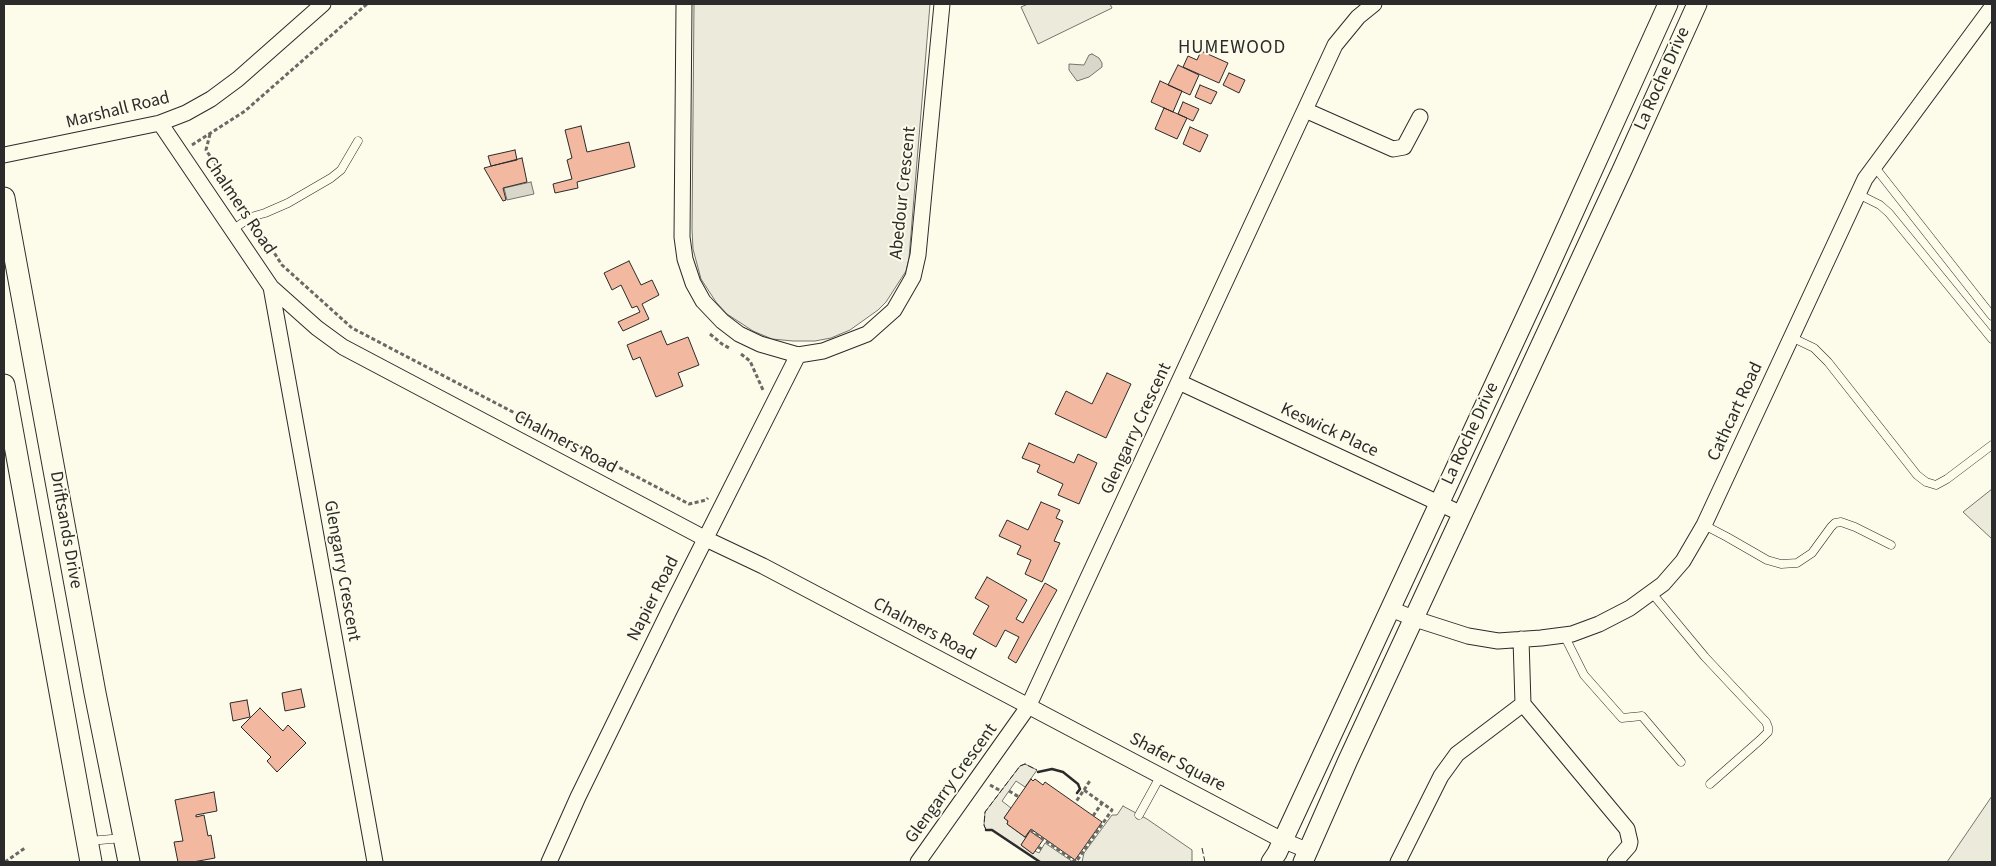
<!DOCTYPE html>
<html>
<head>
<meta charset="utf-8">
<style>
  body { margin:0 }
  #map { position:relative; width:1996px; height:866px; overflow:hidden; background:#fdfbea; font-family:"Source Sans 3",sans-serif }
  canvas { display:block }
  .frame { position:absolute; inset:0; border:5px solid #2b2b2b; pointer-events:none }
</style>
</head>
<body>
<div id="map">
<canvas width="1996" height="866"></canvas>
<div class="frame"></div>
</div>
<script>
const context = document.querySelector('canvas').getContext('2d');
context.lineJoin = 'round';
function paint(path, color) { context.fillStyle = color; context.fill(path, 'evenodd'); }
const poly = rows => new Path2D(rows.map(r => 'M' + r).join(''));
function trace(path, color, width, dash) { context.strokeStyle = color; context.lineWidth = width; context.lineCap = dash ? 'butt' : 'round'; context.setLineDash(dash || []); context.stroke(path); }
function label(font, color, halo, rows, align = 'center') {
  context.font = font + ' "Source Sans 3",sans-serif'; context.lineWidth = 4; context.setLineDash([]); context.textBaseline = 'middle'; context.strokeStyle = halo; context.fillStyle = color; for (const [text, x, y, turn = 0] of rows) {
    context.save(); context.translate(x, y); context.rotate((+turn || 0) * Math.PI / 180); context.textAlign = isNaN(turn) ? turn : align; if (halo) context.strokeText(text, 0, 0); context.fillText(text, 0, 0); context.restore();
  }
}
const green = poly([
  [694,4,930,4,909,258,906,271,886,302,878,310,850,330,831,338,815,341,793,341,772,339,753,331,727,314,716,302,701,279,693,249,692,229,694,4],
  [1028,4,1110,4,1112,8,1038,44,1021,7,1028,4],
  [1992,489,1992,539,1963,512,1992,489],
  [1025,764,1037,770,1025,787,1016,781,1002,801,1011,808,1004,818,1008,821,1007,824,1026,838,1021,845,1032,853,1035,851,1039,853,1045,843,1073,862,1040,862,992,830,986,830,984,825,985,812,1020,766,1025,764],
  [1992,796,1992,862,1947,862,1992,796]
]);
paint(green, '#ecebdb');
trace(green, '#74746e', 1);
const parking = poly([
  [1123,806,1147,819,1192,850,1192,862,1082,862,1084,853,1112,815,1117,815,1123,806]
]);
paint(parking, '#eceadb');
trace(parking, '#74746e', 1);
const water = poly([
  [1092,54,1099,58,1102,63,1102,67,1089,77,1077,81,1069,70,1069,64,1084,65,1089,55,1092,54],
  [531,182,534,194,507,200,504,188,531,182]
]);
paint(water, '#d8d7c9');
trace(water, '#74746e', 1);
const building = poly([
  [1201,51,1228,63,1219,83,1183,67,1188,56,1197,60,1201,51],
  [1178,65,1199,75,1190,95,1168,85,1178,65],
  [1229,73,1245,80,1239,93,1223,85,1229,73],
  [1160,81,1182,91,1173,112,1151,102,1160,81],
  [1200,85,1217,92,1211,104,1195,97,1200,85],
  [1183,102,1199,109,1193,121,1178,114,1183,102],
  [1164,108,1187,118,1177,139,1155,129,1164,108],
  [581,126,587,152,629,142,635,167,577,182,578,188,555,193,553,184,572,179,567,160,572,158,565,130,581,126],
  [1190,127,1208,135,1200,152,1183,144,1190,127],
  [515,150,517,160,491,166,488,156,515,150],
  [522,158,527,182,503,188,506,200,503,201,484,168,522,158],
  [629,261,641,285,652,280,659,295,642,304,649,319,623,331,618,322,640,312,637,306,632,308,621,285,612,290,604,273,629,261],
  [661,331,667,345,688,337,699,365,678,373,683,386,656,397,640,357,633,360,627,345,661,331],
  [1107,373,1131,384,1106,438,1055,414,1066,391,1092,404,1107,373],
  [1029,443,1074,463,1078,454,1097,463,1079,504,1058,495,1063,484,1037,472,1040,465,1022,458,1029,443],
  [1041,502,1060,510,1056,518,1063,521,1054,541,1060,543,1042,582,1025,574,1031,560,1017,554,1021,546,999,536,1007,520,1028,530,1041,502],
  [987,577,1027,600,1016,619,1023,623,1045,583,1057,590,1016,663,1008,658,1019,637,1005,630,996,647,973,634,989,606,975,598,987,577],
  [301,689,305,707,285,711,282,693,301,689],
  [247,700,250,717,233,721,230,703,247,700],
  [260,708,283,731,288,725,306,743,277,772,267,761,271,757,241,727,260,708],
  [1031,779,1033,781,1035,779,1043,785,1045,782,1102,822,1075,860,1031,829,1025,837,1007,824,1008,821,1004,818,1031,779],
  [214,792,217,811,196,815,196,817,204,815,208,836,211,835,215,858,193,862,178,862,174,842,183,841,175,800,214,792],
  [1030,831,1043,840,1033,854,1021,845,1030,831]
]);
paint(building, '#f2b8a0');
trace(building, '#2b2b2b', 1);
const service = poly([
  [1874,166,1992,316],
  [1858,194,1880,205,1889,213,1992,339],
  [232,230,251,217,265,213,288,203,331,178,341,170,358,141],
  [1791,337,1814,348,1828,362,1917,475,1926,482,1936,485,1947,479,1992,445],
  [1704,525,1727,537,1767,560,1781,564,1797,563,1812,553,1831,527,1835,523,1841,522,1855,527,1891,545],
  [1651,592,1705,657,1766,722,1768,727,1768,732,1760,740,1710,784],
  [1564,635,1584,675,1622,718,1642,716,1681,762],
  [1139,815,1161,775],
  [89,841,123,838]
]);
const minor = poly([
  [684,4,682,237,685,259,693,283,703,301,722,321,739,334,760,344,798,355,823,351,867,334,894,310,913,277,918,255,942,4],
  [1305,110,1393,149,1404,147,1420,117],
  [160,123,271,287,317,328,343,347,706,539,763,566,1282,840,1309,851],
  [4,155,160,123,186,113,211,99,238,79,323,4],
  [271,287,375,862],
  [1179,382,1462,514],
  [1391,609,1415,619,1468,636,1498,641,1541,638,1572,634,1599,624,1630,608,1663,584,1683,561,1704,525,1865,179,1992,7],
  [1521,639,1523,704,1627,829,1630,842,1629,846,1615,862],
  [549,862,578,797,670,609,798,355],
  [918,862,1028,707,1335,45,1358,17,1374,4],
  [1398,862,1441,776,1457,754,1523,704]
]);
const tertiary = poly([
  [1271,862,1277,853,1542,282,1668,4],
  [1303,862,1348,760,1623,168,1697,4]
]);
const secondary = poly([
  [4,198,95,693,129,862],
  [4,385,91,862]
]);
trace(service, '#2b2b2b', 9);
trace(minor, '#2b2b2b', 17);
trace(tertiary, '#2b2b2b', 21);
trace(secondary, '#2b2b2b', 23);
trace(poly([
  [210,134,206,150,245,209],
  [192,145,245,111,367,4],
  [257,226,282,265,352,328,689,504,706,500,708,498],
  [710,334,722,344,729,348],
  [741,354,750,361,763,390],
  [990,785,1001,791],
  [1084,790,1091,779],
  [1009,791,1019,797],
  [1093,816,1102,803],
  [1030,830,1076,862,1112,810,1084,790,1075,803],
  [1038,847,1042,849],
  [5,862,25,848]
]), '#6a6964', 3, [4, 2.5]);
trace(service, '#fdfbea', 8);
trace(minor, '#fdfbea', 15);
trace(tertiary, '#fdfbea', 19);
trace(secondary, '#fdfbea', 21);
trace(poly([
  [986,830,984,825,985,812,1020,766,1025,764,1037,770],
  [1202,848,1205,862]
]), '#2b2b2b', 1, [6, 2.5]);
trace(poly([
  [1038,772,1052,769,1063,772,1078,784,1080,789,1077,793],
  [986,830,992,830,1040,862]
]), '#2b2b2b', 2.5);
label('18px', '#2b2b2b', '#fdfbea', [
  ["La Roche Drive",1663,79,-66],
  ["Marshall Road",118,111,-14],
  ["Abedour Crescent",904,193,-84],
  ["Chalmers Road",239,206,56],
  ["Cathcart Road",1736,412,-65],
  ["Glengarry Crescent",1137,429,-65],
  ["Keswick Place",1329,431,25],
  ["La Roche Drive",1471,434,-65],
  ["Chalmers Road",565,443,28],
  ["Driftsands Drive",65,530,80],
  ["Glengarry Crescent",341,571,80],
  ["Napier Road",654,599,-63],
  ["Chalmers Road",924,630,28],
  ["Shafer Square",1177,763,28],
  ["Glengarry Crescent",952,784,-54]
]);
context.letterSpacing = '1px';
label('19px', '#2b2b2b', '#fdfbea', [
  ["HUMEWOOD",1232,49]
]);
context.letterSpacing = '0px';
</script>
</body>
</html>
